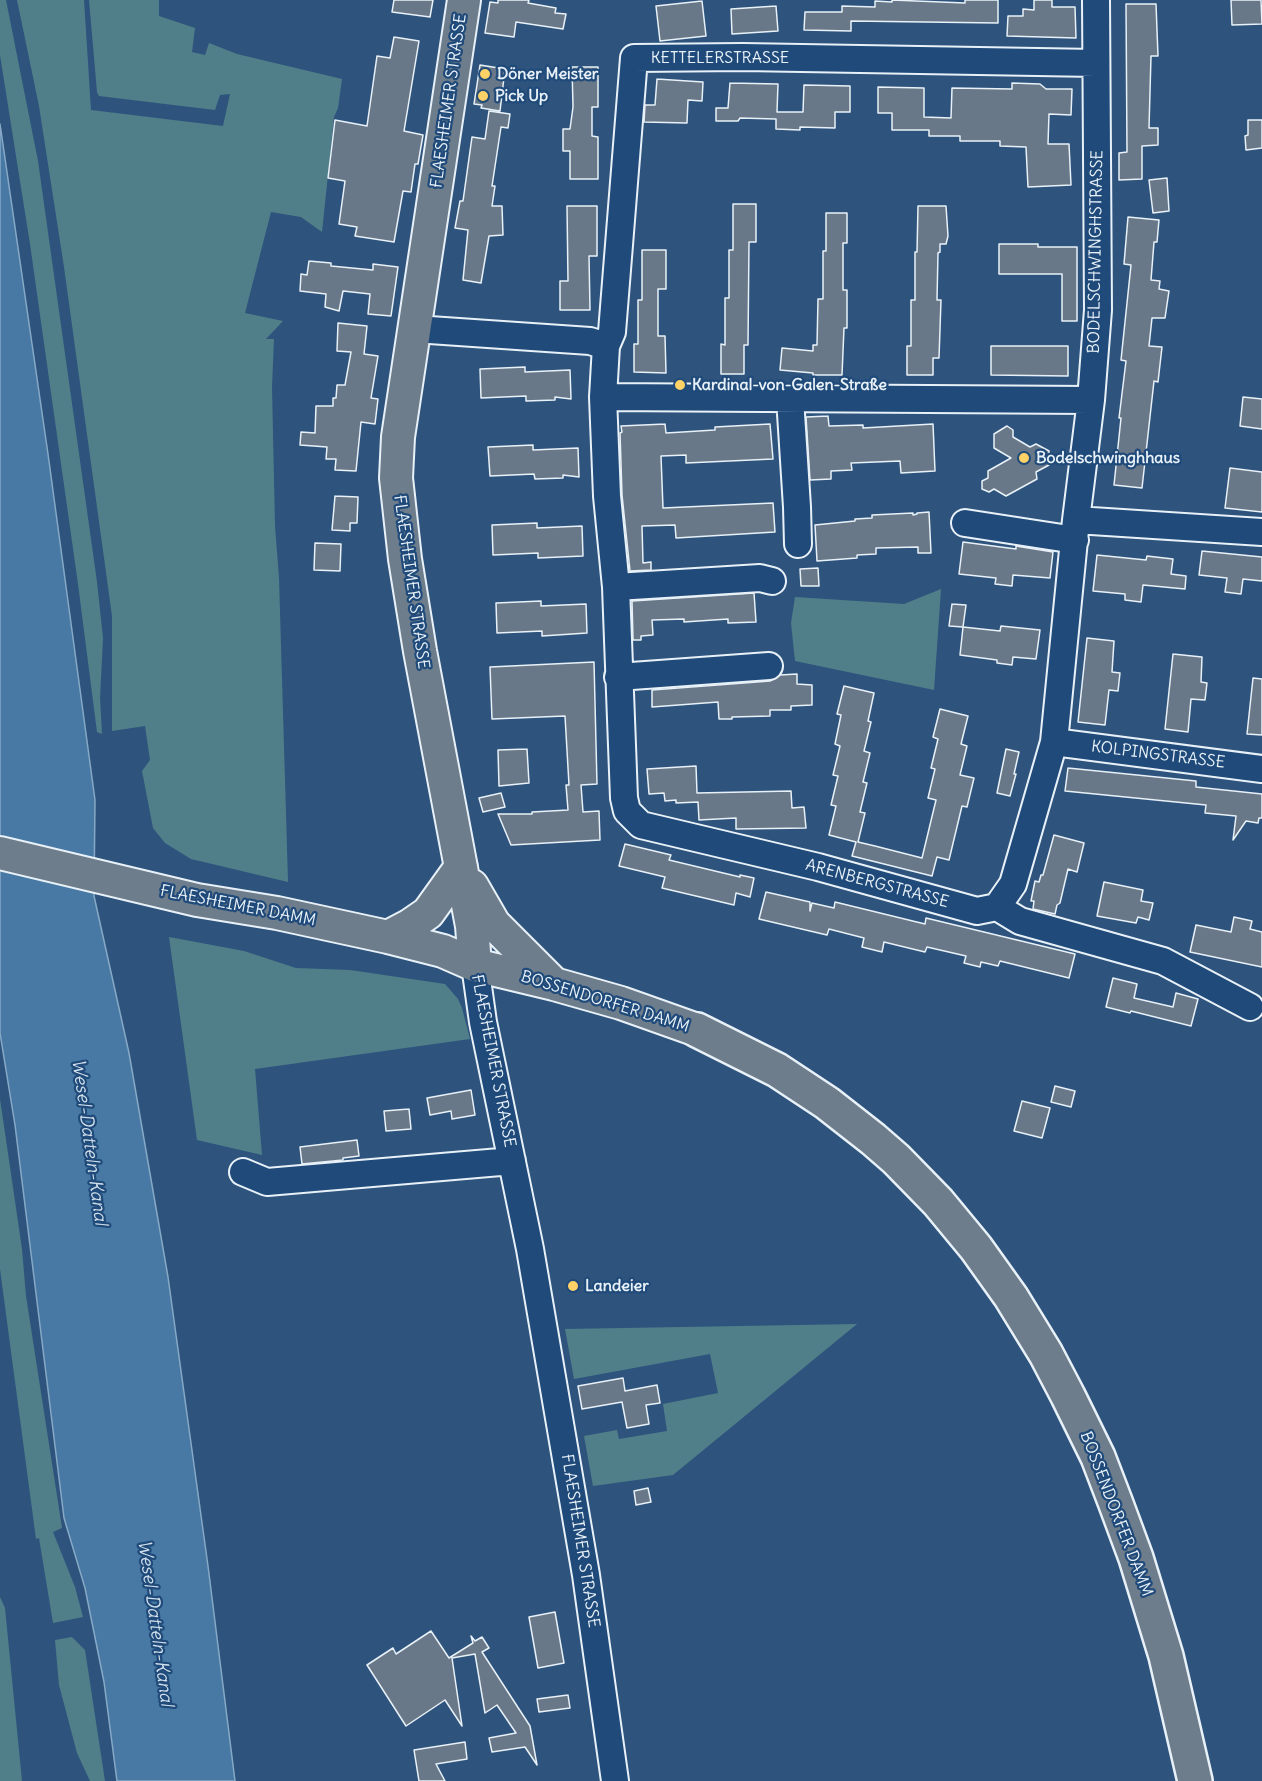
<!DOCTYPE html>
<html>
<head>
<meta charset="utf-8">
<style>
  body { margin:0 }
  canvas { display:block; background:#2e537d }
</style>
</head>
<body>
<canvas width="1262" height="1781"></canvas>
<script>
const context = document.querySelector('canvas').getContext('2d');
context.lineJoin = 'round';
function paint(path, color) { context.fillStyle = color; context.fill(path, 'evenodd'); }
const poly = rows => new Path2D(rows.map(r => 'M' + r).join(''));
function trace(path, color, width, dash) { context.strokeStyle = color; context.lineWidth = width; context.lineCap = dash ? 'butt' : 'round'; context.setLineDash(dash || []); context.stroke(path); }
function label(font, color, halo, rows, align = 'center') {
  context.font = font + ' Delius,sans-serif'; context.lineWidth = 4.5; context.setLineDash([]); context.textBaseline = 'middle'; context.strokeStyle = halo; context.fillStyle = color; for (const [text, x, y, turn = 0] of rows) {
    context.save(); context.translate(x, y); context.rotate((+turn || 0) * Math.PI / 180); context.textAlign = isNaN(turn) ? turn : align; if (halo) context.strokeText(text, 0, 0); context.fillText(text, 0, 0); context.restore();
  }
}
paint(poly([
  [0,0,6,0,38,161,97,582,103,638,100,698,102,734,97,732,78,584,30,244,0,55],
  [17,0,84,0,91,110,223,126,230,94,220,95,215,110,99,96,97,92,89,0,159,0,159,16,195,28,192,52,205,55,209,43,237,54,342,79,338,108,334,117,322,232,301,217,271,212,245,313,283,321,266,339,274,339,272,387,275,526,279,578,288,882,191,859,165,843,153,828,142,771,150,760,145,726,112,731,112,616,64,267,39,106],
  [941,589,934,690,795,661,791,623,795,597,904,604],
  [169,937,244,951,296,968,350,970,445,984,458,999,462,1008,470,1039,255,1069,262,1155,197,1140],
  [0,1099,22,1249,26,1296,62,1528,53,1532,75,1587,83,1617,53,1623,39,1538,36,1539,0,1269],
  [857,1324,673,1475,593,1486,584,1436,617,1430,619,1439,667,1431,663,1404,718,1393,710,1354,574,1379,565,1329],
  [0,1597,5,1608,22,1781,0,1781],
  [72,1637,85,1650,105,1781,90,1781,77,1753,59,1685,55,1640]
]), '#507f89');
const water = poly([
  [0,124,48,454,95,800,94,896,129,1053,168,1277,208,1566,235,1781,117,1781,104,1682,85,1588,64,1518,15,1125,0,1033,0,124]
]);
paint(water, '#4779a4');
trace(water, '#87a9c6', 1.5);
const building = poly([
  [394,0,433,0,430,17,392,12,394,0],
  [498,0,529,0,528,3,556,8,555,13,566,14,563,29,516,22,514,37,485,33,490,2,498,3,498,0],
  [892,0,965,3,965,0,998,0,998,23,851,21,851,31,804,30,805,12,842,12,842,6,875,7,875,1,892,2,892,0],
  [1034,0,1052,0,1052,7,1075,7,1076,38,1007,36,1008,16,1023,16,1023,9,1034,10,1034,0],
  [1231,0,1261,0,1262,24,1232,25,1231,0],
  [702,1,706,36,660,41,656,6,702,1],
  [1126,4,1156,4,1158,56,1151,56,1149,128,1158,128,1158,145,1142,146,1142,179,1119,180,1119,153,1127,152,1126,4],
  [776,6,778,31,732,34,731,9,776,6],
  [394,37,419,41,404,131,423,135,418,164,415,164,411,192,403,191,394,242,355,236,357,227,339,224,345,181,328,178,335,120,367,126,377,56,390,58,394,37],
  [480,65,505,69,500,111,481,108,482,105,474,104,480,65],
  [572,67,598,67,598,107,592,107,592,136,598,137,598,179,570,179,570,151,563,151,563,129,570,129,573,107,572,67],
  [657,79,703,82,702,101,688,100,687,123,644,122,645,105,655,105,657,79],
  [730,83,778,84,777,112,803,112,804,85,850,86,850,112,835,112,835,128,800,127,800,130,776,129,776,119,740,118,738,121,716,121,716,108,728,108,730,83],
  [1012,83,1040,84,1046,89,1072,89,1071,115,1049,114,1048,144,1069,144,1071,185,1028,187,1026,147,1000,146,1000,141,960,141,960,136,929,136,929,130,892,130,892,113,878,113,878,87,924,88,924,117,951,118,952,88,1012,89,1012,83],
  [489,111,510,114,508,128,501,127,492,186,495,186,492,206,502,206,503,235,489,236,481,283,463,280,468,230,455,228,460,201,463,201,472,137,485,139,489,111],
  [1248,120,1262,120,1262,148,1246,150,1245,136,1248,135,1248,120],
  [1167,178,1169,211,1153,213,1149,180,1167,178],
  [733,204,756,204,756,242,749,242,748,345,744,345,744,374,721,374,721,344,725,345,725,298,729,298,729,250,733,250,733,204],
  [567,206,597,206,597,256,589,256,590,310,560,310,560,281,568,281,567,206],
  [918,206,946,206,948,236,946,244,940,244,940,252,938,253,937,300,941,300,939,358,933,358,933,375,907,375,907,346,911,346,911,300,915,300,915,252,917,252,918,206],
  [826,213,847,213,847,243,843,243,843,290,847,290,847,328,844,328,842,375,813,375,813,373,780,370,782,348,813,351,813,345,817,345,818,299,823,299,823,251,826,251,826,213],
  [1128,217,1159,220,1157,242,1154,242,1151,280,1160,281,1159,289,1169,291,1165,318,1152,318,1149,346,1162,347,1158,382,1154,381,1142,488,1114,485,1121,418,1119,418,1126,361,1121,360,1131,265,1124,264,1128,217],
  [999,244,1038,244,1038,247,1077,247,1077,321,1062,321,1062,274,999,274,999,244],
  [642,250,666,250,666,289,658,289,658,336,665,336,666,373,634,372,634,344,638,344,638,300,642,300,642,250],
  [309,261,331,263,331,266,373,270,373,264,398,267,391,316,368,314,370,294,343,291,339,311,325,307,326,294,300,291,301,274,307,275,309,261],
  [338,323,367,326,364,354,378,356,371,398,378,399,375,424,361,422,356,471,335,470,336,459,326,459,327,447,300,445,301,432,315,433,316,406,333,406,333,398,336,398,337,385,345,385,351,352,337,351,338,323],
  [991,346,1068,346,1068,376,991,375,991,346],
  [525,367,525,372,570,370,571,399,555,397,555,400,526,401,526,396,481,398,480,369,525,367],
  [1243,397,1262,399,1262,429,1240,426,1243,397],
  [828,416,829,426,863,425,863,428,933,424,935,471,901,473,900,461,851,463,852,470,831,471,831,479,810,480,806,417,828,416],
  [665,424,666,433,715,430,715,427,770,424,773,459,686,463,686,455,661,456,663,508,773,503,775,532,676,538,675,525,642,526,643,563,651,562,651,570,630,571,622,495,620,433,622,432,621,426,665,424],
  [1007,426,1013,430,1013,437,1030,447,1036,444,1049,451,1049,465,1036,472,1037,479,1006,496,994,489,989,492,982,489,982,481,988,478,988,471,1011,458,994,448,994,434,1007,426],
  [533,445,533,450,578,448,579,477,563,475,563,478,535,479,534,474,490,476,488,447,533,445],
  [1230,468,1262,472,1262,512,1225,508,1230,468],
  [335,496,358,497,357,523,350,523,350,531,332,530,335,496],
  [929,512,931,553,918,553,918,547,876,548,876,554,857,555,857,558,817,561,815,525,855,521,855,519,872,518,872,515,913,513,913,515,917,514,917,513,929,512],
  [537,523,537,528,582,526,583,556,538,558,538,553,493,555,492,525,537,523],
  [963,542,1016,549,1016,546,1053,552,1050,578,1013,575,1012,586,995,584,996,578,959,574,963,542],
  [315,543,341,544,340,571,314,570,315,543],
  [1202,551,1262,557,1262,581,1243,579,1241,594,1225,592,1227,578,1199,575,1202,551],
  [1097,555,1146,560,1147,556,1173,559,1171,574,1186,576,1185,589,1143,585,1141,602,1125,600,1125,594,1093,591,1097,555],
  [818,568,819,586,801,586,800,569,818,568],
  [754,593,756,622,728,623,728,619,684,622,684,619,652,620,653,635,641,636,641,640,633,640,632,601,754,593],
  [541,601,541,606,586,604,587,633,542,636,542,631,497,633,496,603,541,601],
  [952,604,966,605,963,627,1000,631,1001,626,1040,630,1036,659,1013,657,1012,665,997,663,997,660,960,655,963,627,949,626,952,604],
  [1087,638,1114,641,1112,672,1120,673,1118,691,1109,690,1105,725,1078,722,1087,638],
  [1173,654,1202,657,1201,682,1207,683,1205,700,1191,699,1188,732,1165,729,1173,654],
  [594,662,597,784,581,785,583,812,599,811,600,840,511,845,498,814,532,814,532,812,568,810,566,785,569,785,565,716,492,719,490,667,594,662],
  [797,674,797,684,812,685,812,705,791,706,791,710,770,710,770,716,732,717,732,719,719,719,718,702,652,707,652,690,770,681,780,675,797,674],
  [1253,678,1262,679,1262,735,1247,734,1253,678],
  [844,686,874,693,868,721,871,722,864,751,870,753,863,782,867,783,860,812,865,813,858,842,875,846,922,858,936,800,928,798,935,769,931,768,938,739,933,737,940,709,968,716,961,744,967,746,960,775,974,778,967,807,962,806,949,860,937,857,932,876,852,856,856,842,829,835,836,806,831,805,838,776,833,775,840,746,835,744,841,715,837,714,844,686],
  [527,749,529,783,499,786,498,750,527,749],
  [1006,749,1019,752,1014,774,1016,774,1010,796,997,793,1006,749],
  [696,766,697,793,791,791,792,808,804,807,806,828,736,829,736,818,699,820,698,802,676,803,676,800,665,801,664,793,649,794,647,769,696,766],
  [1068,768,1196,781,1196,787,1262,794,1262,818,1259,818,1258,823,1246,821,1233,840,1236,816,1205,813,1206,805,1065,791,1068,768],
  [501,793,505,807,483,812,479,798,501,793],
  [1054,835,1084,843,1077,872,1068,869,1060,903,1057,905,1055,914,1033,909,1034,901,1031,901,1035,881,1039,882,1041,875,1043,875,1054,835],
  [625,844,671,855,669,860,740,877,740,875,754,878,750,897,736,893,734,905,662,888,665,877,619,866,625,844],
  [1104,882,1143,890,1141,901,1153,903,1149,920,1138,917,1136,923,1097,916,1104,882],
  [766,892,810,902,810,911,812,903,834,908,835,902,925,924,926,918,1075,954,1069,978,1000,961,998,966,981,962,980,967,964,963,966,956,927,947,925,952,884,942,882,952,862,947,864,938,829,929,827,935,759,919,766,892],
  [1234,917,1252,921,1250,929,1262,932,1262,967,1190,952,1196,925,1231,932,1234,917],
  [1113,978,1137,984,1134,998,1173,1007,1176,993,1198,999,1191,1026,1131,1011,1130,1013,1106,1007,1113,978],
  [1055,1086,1075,1091,1071,1107,1051,1102,1055,1086],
  [471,1090,475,1115,452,1119,451,1111,430,1115,427,1098,471,1090],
  [1022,1101,1050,1108,1042,1138,1014,1131,1022,1101],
  [409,1109,411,1129,386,1131,384,1111,409,1109],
  [357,1140,359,1156,343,1158,343,1160,302,1164,300,1147,357,1140],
  [623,1378,625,1391,657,1385,660,1403,646,1405,649,1424,627,1428,622,1402,582,1409,578,1386,623,1378],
  [648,1488,651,1502,636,1505,634,1491,648,1488],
  [555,1612,564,1663,538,1668,529,1617,555,1612],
  [431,1631,449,1658,473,1643,471,1636,475,1641,482,1637,489,1648,482,1652,530,1726,537,1765,525,1747,492,1752,489,1738,516,1733,497,1705,485,1713,475,1654,452,1658,462,1726,445,1700,406,1726,367,1665,393,1648,396,1654,431,1631],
  [568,1695,570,1708,539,1712,537,1699,568,1695],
  [465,1742,467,1759,436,1764,445,1781,419,1781,414,1750,465,1742]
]);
paint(building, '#697888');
trace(building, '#e8f1f8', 1.5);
const minor = poly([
  [415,329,590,341,606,346,603,397,1091,400],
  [606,346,612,332,634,58,743,57,1096,63],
  [603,397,607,496,616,587,624,798,627,811,641,825,818,867,977,911,997,907,1020,921,1163,961,1250,1007],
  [790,398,797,507,798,544],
  [1076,520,1262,532],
  [965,523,1075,540],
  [616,587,760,578,772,581],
  [618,677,769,666],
  [1054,742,1262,769],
  [997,907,1013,884,1054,742,1076,520,1091,400,1098,310,1096,0],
  [475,965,483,1022,530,1249,586,1575,615,1781],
  [243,1172,267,1182,512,1161]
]);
const major = poly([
  [464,0,398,437,396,478,405,559,420,651,472,926,475,965],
  [0,853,197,900,277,913,388,937,443,951,475,965,554,984,621,1003,697,1030],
  [472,886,494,924,554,984],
  [388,937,409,926,428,913,461,867]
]);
const highway = poly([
  [697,1030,777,1070,827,1103,873,1139,896,1159,938,1202,976,1248,1011,1297,1046,1354,1068,1396,1098,1457,1116,1504,1136,1558,1166,1656,1195,1781]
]);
trace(minor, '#e8f1f8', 30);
trace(major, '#e8f1f8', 36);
trace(highway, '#e8f1f8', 38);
trace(minor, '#1f4a7a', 26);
trace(major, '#6d7d8c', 32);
trace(highway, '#6d7d8c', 33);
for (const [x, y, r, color] of [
  [485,74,6,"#ffd166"],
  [483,96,6,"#ffd166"],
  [680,385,6,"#ffd166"],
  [1024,458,6,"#ffd166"],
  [573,1286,6,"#ffd166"]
]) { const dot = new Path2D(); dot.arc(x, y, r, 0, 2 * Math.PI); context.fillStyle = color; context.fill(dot); trace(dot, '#1f4a7a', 2); }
label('16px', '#e8f1f8', '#1f4a7a', [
  ["KETTELERSTRASSE",720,58],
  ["FLAESHEIMER STRASSE",449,101,-82],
  ["BODELSCHWINGHSTRASSE",1096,252,-89],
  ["FLAESHEIMER STRASSE",411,582,82],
  ["KOLPINGSTRASSE",1158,755,7],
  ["ARENBERGSTRASSE",877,884,15],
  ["FLAESHEIMER DAMM",238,906,11],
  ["BOSSENDORFER DAMM",605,1002,17],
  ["FLAESHEIMER STRASSE",493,1061,79],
  ["BOSSENDORFER DAMM",1116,1514,69],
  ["FLAESHEIMER STRASSE",580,1541,81]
]);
label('bold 16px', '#e8f1f8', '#1f4a7a', [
  ["Döner Meister",497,74],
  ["Pick Up",495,96],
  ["Kardinal-von-Galen-Straße",692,385],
  ["Bodelschwinghhaus",1036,458],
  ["Landeier",585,1286]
], 'left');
label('italic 18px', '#d0dfeb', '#1f4a7a', [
  ["Wesel-Datteln-Kanal",89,1142,82],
  ["Wesel-Datteln-Kanal",155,1623,82]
]);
</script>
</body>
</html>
